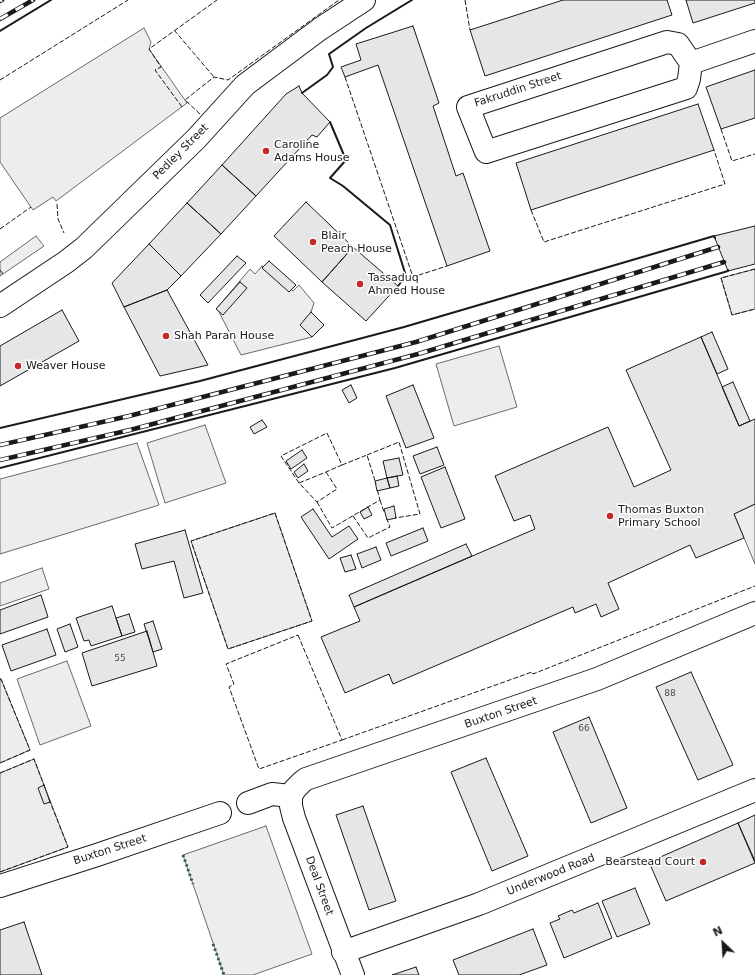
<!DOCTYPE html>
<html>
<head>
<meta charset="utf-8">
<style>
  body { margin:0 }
  #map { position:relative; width:755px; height:975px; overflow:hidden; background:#fff; font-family:"DejaVu Sans",sans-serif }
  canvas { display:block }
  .north { position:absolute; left:703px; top:923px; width:40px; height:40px; -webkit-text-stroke:3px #fff; paint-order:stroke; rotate:335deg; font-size:11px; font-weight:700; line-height:16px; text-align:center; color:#1a1a1a }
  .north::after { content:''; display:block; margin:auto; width:14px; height:18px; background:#1a1a1a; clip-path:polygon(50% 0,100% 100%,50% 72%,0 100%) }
</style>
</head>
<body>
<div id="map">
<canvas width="755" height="975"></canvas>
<div class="north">N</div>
</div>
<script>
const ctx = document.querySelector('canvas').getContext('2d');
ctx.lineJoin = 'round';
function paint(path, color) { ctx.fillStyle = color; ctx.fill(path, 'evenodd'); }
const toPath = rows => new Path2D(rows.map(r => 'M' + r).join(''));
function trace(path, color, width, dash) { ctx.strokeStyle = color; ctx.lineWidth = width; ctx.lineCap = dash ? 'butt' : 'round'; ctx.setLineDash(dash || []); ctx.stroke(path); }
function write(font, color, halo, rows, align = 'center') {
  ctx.font = font + ' "DejaVu Sans",sans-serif'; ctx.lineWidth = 3; ctx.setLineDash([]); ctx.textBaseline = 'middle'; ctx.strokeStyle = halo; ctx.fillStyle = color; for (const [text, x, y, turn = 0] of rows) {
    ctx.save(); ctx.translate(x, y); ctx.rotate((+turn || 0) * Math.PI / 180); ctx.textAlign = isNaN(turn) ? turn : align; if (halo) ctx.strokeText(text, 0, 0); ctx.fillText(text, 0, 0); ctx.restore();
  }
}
const green = toPath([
  [144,28,151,42,149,49,187,103,56,201,53,197,33,210,0,162,0,118,144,28],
  [36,236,44,246,0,276,0,262,36,236],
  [262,266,293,291,299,285,314,303,311,312,312,337,241,355,217,308,250,269,255,274,262,266],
  [755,269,755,309,732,315,721,278,755,269],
  [499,346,517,407,454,426,436,364,499,346],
  [205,425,226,483,165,503,147,443,205,425],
  [137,443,159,505,0,554,0,479,137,443],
  [755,504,755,564,734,514,755,504],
  [275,513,312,621,228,649,191,541,275,513],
  [42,568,49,589,0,606,0,583,42,568],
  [67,661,91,726,40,745,17,679,67,661],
  [0,679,1,679,30,750,0,763,0,679],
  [34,759,68,847,0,872,0,773,34,759],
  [266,826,312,954,253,975,224,975,183,855,266,826]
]);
const building = toPath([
  [563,0,667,0,672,15,485,76,470,30,563,0],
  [686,0,755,0,755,3,693,23,686,0],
  [413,26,439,103,433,106,456,176,463,173,490,251,447,266,378,65,345,77,341,67,361,60,356,44,413,26],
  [755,70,755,118,721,129,706,87,755,70],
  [299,86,302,93,330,122,317,137,312,135,256,196,222,165,286,94,299,86],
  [698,104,714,150,531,210,516,163,698,104],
  [222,165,256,196,221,234,187,203,222,165],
  [306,202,353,247,322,282,274,236,306,202],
  [187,203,221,234,181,276,149,244,187,203],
  [755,226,755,264,728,271,714,236,755,226],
  [149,244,181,276,167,290,124,307,112,283,149,244],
  [353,247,398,286,366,321,322,282,353,247],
  [237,256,246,263,208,303,200,295,237,256],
  [269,261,296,285,289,292,262,268,269,261],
  [240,282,247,288,223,315,216,309,240,282],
  [167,290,208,365,160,376,124,307,167,290],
  [62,310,79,341,0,386,0,346,62,310],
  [311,312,324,325,312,337,300,325,311,312],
  [712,332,728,369,717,374,701,337,712,332],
  [701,337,739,426,755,419,755,504,734,514,744,538,696,558,690,545,608,583,619,609,601,617,596,604,575,613,573,607,393,684,389,674,345,693,321,637,360,621,354,607,535,529,530,515,514,521,495,476,608,427,634,487,671,470,626,370,701,337],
  [733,382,750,421,739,426,722,387,733,382],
  [351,385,357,398,349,403,342,390,351,385],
  [413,385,434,438,406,448,386,396,413,385],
  [262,420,267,427,254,434,250,427,262,420],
  [437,447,444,465,420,474,413,456,437,447],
  [302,450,307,458,291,469,286,461,302,450],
  [399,458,403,475,387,478,383,461,399,458],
  [304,464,308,471,298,478,294,472,304,464],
  [445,467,465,519,441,528,421,477,445,467],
  [397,476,399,486,390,488,387,478,397,476],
  [387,478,390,488,377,491,375,481,387,478],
  [394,506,396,518,387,520,384,509,394,506],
  [368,507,372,515,364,519,360,512,368,507],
  [313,509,332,537,349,526,358,539,329,559,301,517,313,509],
  [423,528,428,541,391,556,386,543,423,528],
  [185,530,203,593,184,598,174,561,142,569,135,544,185,530],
  [466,544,472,556,354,607,349,595,466,544],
  [376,547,381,560,362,568,357,554,376,547],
  [351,555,356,569,345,572,340,558,351,555],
  [41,595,48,617,0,634,0,610,41,595],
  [112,606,122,636,91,646,89,640,84,641,76,618,112,606],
  [129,614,135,632,122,636,116,618,129,614],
  [153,621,162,649,153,652,144,624,153,621],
  [70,624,78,647,65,652,57,629,70,624],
  [47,629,56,655,11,671,2,645,47,629],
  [147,631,157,666,92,686,82,653,147,631],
  [691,672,733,765,698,780,656,687,691,672],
  [589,717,627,808,591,823,553,732,589,717],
  [486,758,528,856,492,871,451,772,486,758],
  [44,785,50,802,44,804,38,788,44,785],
  [363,806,396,901,369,910,336,815,363,806],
  [755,815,755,861,738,823,755,815],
  [738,823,755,863,666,901,649,862,738,823],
  [635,888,650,924,617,937,602,901,635,888],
  [598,903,612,938,564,958,550,923,560,919,558,916,572,910,574,913,598,903],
  [24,922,42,975,0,975,0,930,24,922],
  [533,929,547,965,519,975,459,975,453,960,533,929],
  [416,967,419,975,392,975,416,967]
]);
const street = toPath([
  [667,42,678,44,691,63,689,79,686,88,486,152,468,107,667,42],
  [691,63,755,41],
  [0,306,66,262,84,248,196,139,245,85,320,29,364,0],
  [248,803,272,794,291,796],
  [0,886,97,855,220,813],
  [343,952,479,904,755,790],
  [353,975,294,818,291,806,291,796,295,789,302,782,306,779,597,679,755,613]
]);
const rail = toPath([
  [0,1,2,0],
  [0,19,33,0],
  [0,445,129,416,416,342,718,247],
  [0,460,130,430,418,354,724,262]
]);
const hedge = toPath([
  [183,855,193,884],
  [213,944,224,975]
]);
const fence = toPath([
  [465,0,470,30],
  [174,30,214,77],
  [345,77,413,277,447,266],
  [0,80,128,0],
  [182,107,155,70,161,67,149,49,217,0],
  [200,114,185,100,214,77,228,80,339,0],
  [721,129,732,161,755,154],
  [57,204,58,219,64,233],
  [531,210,544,242,725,184,714,150],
  [0,229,31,207],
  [755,269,721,278,732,315,755,309],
  [0,270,3,274],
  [367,455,399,442,420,514,395,518],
  [342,465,367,455,376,484],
  [299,483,326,472,342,465,327,433,281,456,299,483,317,502,337,489,326,472],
  [380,500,384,512],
  [317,502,332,528,380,500,377,489],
  [275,513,312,621,228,649,191,541,275,513],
  [353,516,368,538,390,527,386,517],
  [298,635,342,740,259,769,229,687,234,684,226,664,298,635],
  [0,679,1,679,30,750,0,763],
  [342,740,532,672,533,674,755,586],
  [0,773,34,759,45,788],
  [0,872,68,847,49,799]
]);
const wall = toPath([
  [0,31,51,0],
  [302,93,327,75,333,67,329,54,366,28,412,0],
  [330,122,346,160,330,178,343,186,390,225,406,276,398,286],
  [0,428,200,381,404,327,714,236,715,238],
  [0,468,395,368,728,271,728,270]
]);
const markers = [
  [266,151,4,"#c62828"],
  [313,242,4,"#c62828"],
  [360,284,4,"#c62828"],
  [166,336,4,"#c62828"],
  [18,366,4,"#c62828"],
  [610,516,4,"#c62828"],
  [703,862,4,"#c62828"]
];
const numberNames = [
  ["55",120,659],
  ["88",670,694],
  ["66",584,729]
];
const streetNames = [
  ["Fakruddin Street",518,90,-18],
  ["Pedley Street",181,152,-45],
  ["Buxton Street",501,713,-19],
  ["Buxton Street",110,850,-18],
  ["Underwood Road",551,875,-22],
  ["Deal Street",319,886,70]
];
const poiNames = [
  ["Caroline",274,145],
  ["Adams House",274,158],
  ["Blair",321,236],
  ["Peach House",321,249],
  ["Tassaduq",368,278],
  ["Ahmed House",368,291],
  ["Shah Paran House",174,336],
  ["Weaver House",26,366],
  ["Thomas Buxton",618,510],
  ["Primary School",618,523],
  ["Bearstead Court",695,862,"right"]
];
paint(green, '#ededed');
trace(green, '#6a6a6a', 1);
paint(building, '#e6e6e6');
trace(building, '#1a1a1a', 1);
trace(street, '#1a1a1a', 24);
trace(street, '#fff', 22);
trace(rail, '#1a1a1a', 4.5);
trace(rail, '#fff', 3, [9]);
trace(hedge, '#2b5a34', 3, [2, 3]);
trace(fence, '#1a1a1a', 1, [5, 2]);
trace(wall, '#1a1a1a', 2);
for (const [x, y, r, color] of markers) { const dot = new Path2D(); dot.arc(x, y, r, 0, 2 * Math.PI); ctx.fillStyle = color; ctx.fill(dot); trace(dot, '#fff', 1.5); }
write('9px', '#4d4d4d', null, numberNames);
write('11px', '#1a1a1a', '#fff', streetNames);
write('11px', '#1a1a1a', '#fff', poiNames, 'left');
</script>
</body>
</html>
